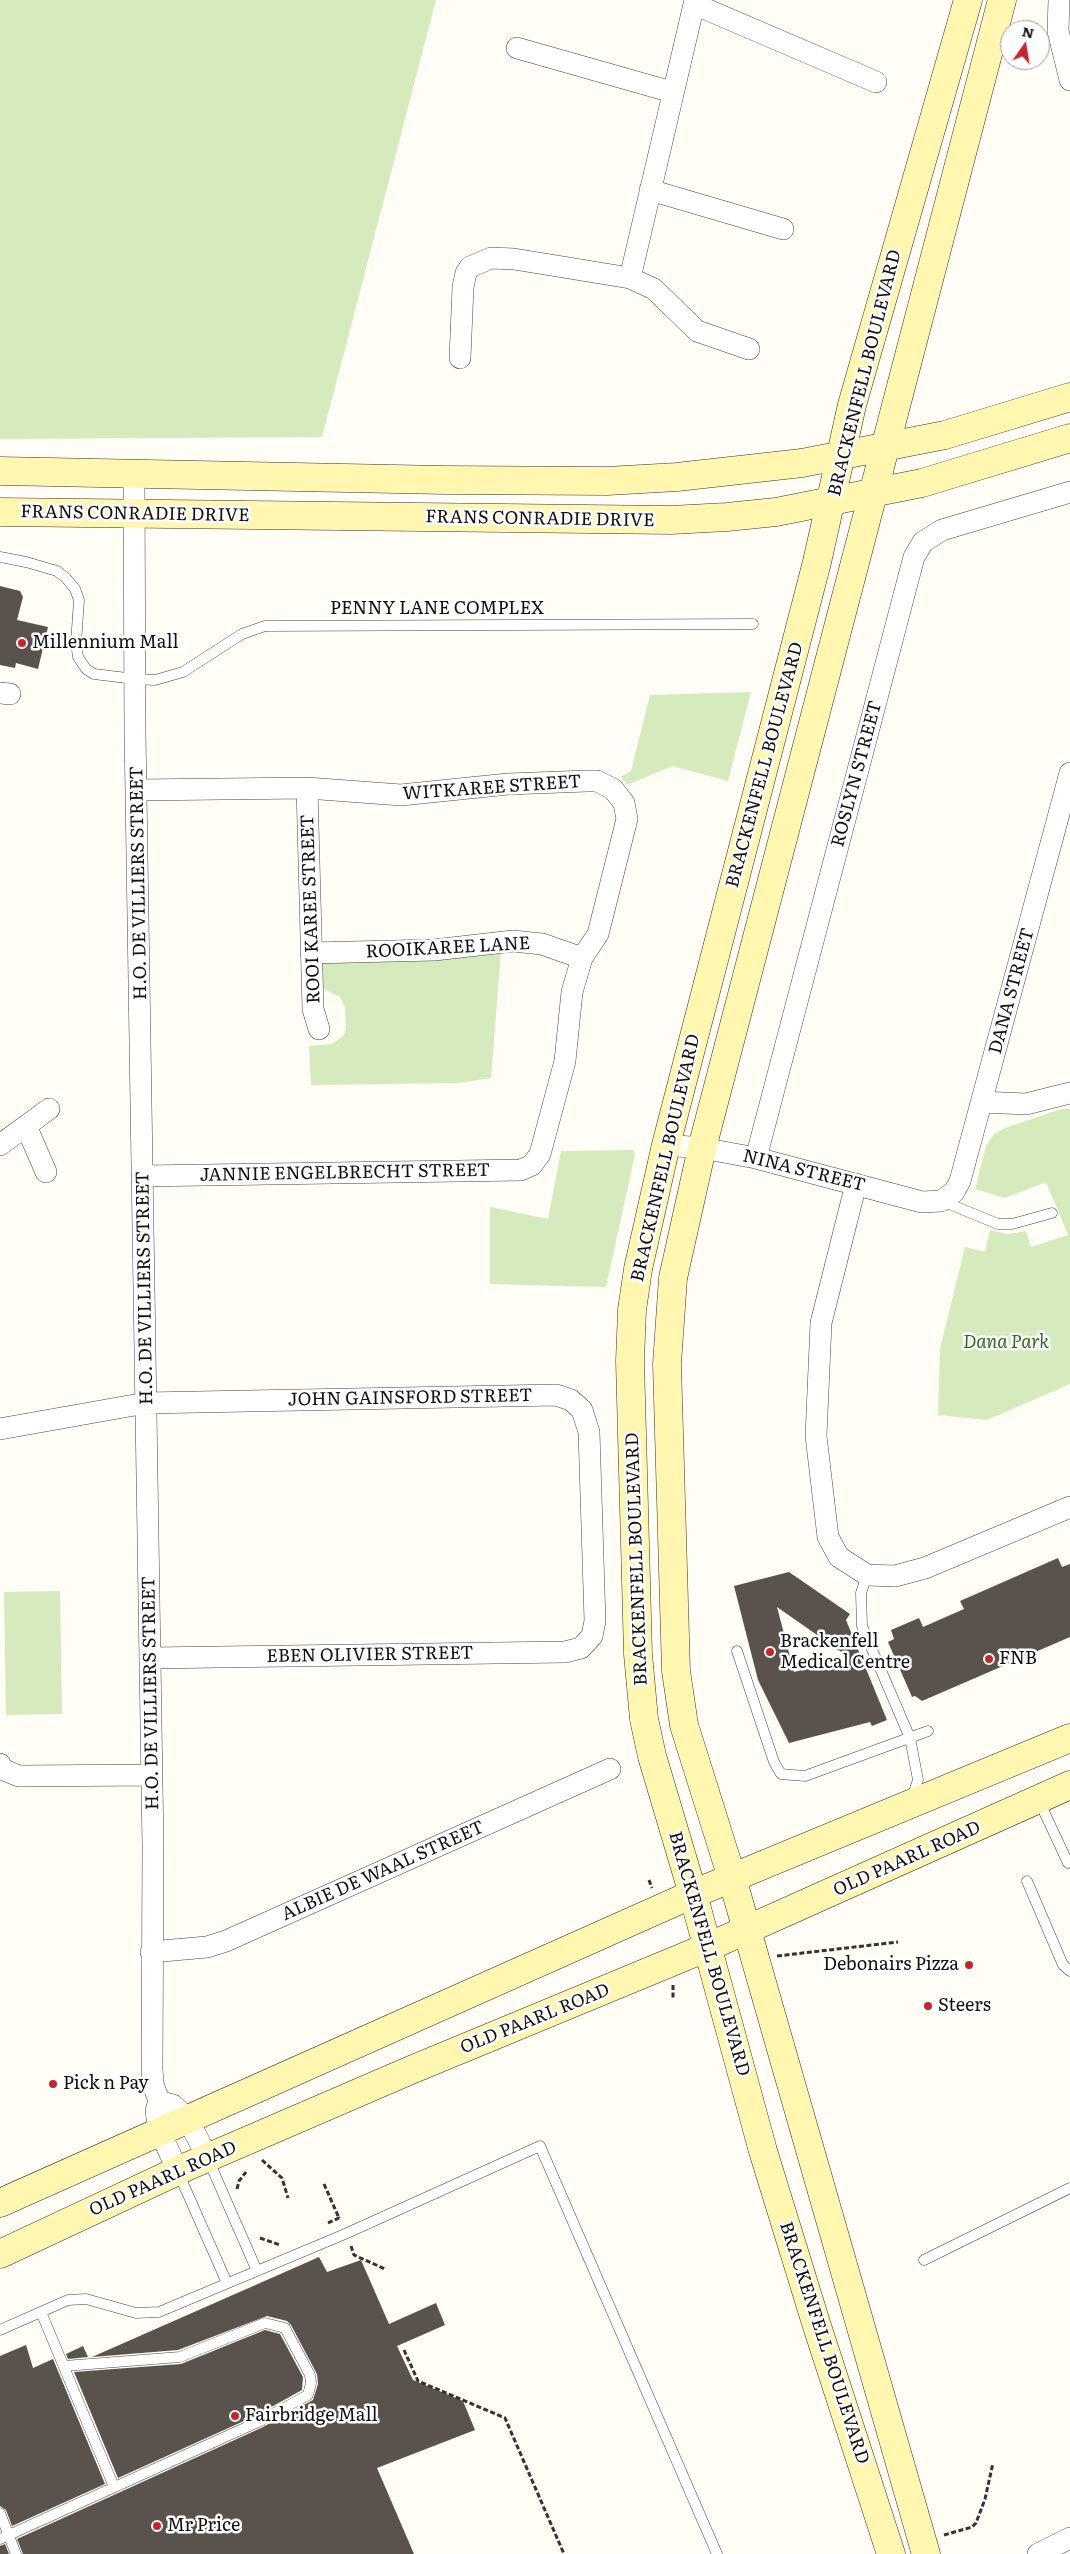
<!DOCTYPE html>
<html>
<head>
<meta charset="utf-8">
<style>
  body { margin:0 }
  #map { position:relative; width:1070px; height:2554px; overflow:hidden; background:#fffdf5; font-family:Literata,serif }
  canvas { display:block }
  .north { position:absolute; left:1000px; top:20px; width:50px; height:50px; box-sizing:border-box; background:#fff; border:1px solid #a0a0a0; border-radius:50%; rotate:13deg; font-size:14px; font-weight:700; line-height:20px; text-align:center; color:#111 }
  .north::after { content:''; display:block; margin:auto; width:18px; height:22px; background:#c4262e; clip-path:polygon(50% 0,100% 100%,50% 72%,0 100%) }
</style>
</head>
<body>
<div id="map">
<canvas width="1070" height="2554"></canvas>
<div class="north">N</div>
</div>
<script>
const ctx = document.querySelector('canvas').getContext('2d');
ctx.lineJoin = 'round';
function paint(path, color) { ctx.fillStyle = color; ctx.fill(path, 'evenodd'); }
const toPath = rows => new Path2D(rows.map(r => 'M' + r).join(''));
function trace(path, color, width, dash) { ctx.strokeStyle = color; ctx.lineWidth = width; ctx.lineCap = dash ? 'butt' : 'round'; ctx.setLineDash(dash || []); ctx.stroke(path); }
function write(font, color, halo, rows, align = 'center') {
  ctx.font = font + ' Literata,serif'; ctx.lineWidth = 5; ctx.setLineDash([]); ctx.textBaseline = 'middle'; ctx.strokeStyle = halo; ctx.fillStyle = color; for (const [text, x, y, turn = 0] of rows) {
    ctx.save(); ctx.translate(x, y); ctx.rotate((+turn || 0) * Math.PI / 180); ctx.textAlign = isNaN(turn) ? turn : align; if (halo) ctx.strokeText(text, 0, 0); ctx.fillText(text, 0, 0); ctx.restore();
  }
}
const green = toPath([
  [0,0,436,0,322,437,0,439],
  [751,692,728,781,672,766,627,785,621,777,631,771,650,695],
  [501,951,491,1078,458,1083,311,1085,309,1046,332,1044,343,1036,346,1029,345,1008,340,997,321,988,320,963],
  [1061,1109,1070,1109,1070,1384,987,1420,938,1415,940,1349,965,1247,985,1252,990,1230,1007,1234,1026,1231,1031,1247,1068,1235,1046,1182,1005,1198,975,1189,986,1146,994,1134,1005,1128],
  [633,1150,635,1154,606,1287,490,1284,490,1207,548,1219,561,1151],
  [60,1591,62,1714,6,1715,4,1592]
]);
const building = toPath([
  [0,586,20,591,23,597,17,620,48,627,38,669,16,663,15,668,0,665],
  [1058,1558,1062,1567,1070,1564,1070,1637,922,1701,915,1696,912,1697,888,1642,894,1639,891,1630,919,1618,923,1627,964,1609,960,1601],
  [789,1572,850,1614,846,1620,887,1720,872,1726,870,1722,789,1743,758,1680,734,1586],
  [777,1607,850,1658,794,1672],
  [319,2257,327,2272,361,2260,389,2324,436,2303,445,2325,397,2346,413,2380,463,2401,475,2430,377,2468,414,2554,23,2554,17,2539,261,2428,313,2400,318,2384,317,2374,291,2325,287,2321,267,2316,178,2350,92,2357],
  [265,2330,280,2334,303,2377,302,2390,255,2416,118,2478,74,2372,181,2364],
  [26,2345,33,2368,53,2359,105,2484,12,2526,6,2510,0,2506,0,2356],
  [83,2346,88,2357,68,2359,66,2354],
  [5,2544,9,2554,0,2554,0,2546]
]);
const path = toPath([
  [649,1880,652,1888],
  [777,1956,898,1942],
  [673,1985,673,1999],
  [262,2160,282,2178,288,2198],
  [324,2184,339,2218],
  [237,2189,239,2181,246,2172],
  [328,2223,339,2218,340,2220],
  [260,2238,280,2245],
  [351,2246,354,2255,385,2269],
  [404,2350,418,2381,505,2418,564,2554],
  [944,2535,972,2527,976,2523,985,2499,993,2463]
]);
const lane = toPath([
  [0,557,26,562,57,571,66,578,75,589,79,600,76,643,78,657,86,669,94,674,135,679,155,680,183,672,242,634,265,626,753,624],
  [942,1201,998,1224,1012,1224,1052,1213],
  [867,1575,861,1593,862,1626,910,1738,918,1780,912,1798],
  [737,1651,774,1762,781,1774,805,1776,928,1731],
  [1039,1801,1068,1863],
  [1027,1881,1063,1965,1070,1971],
  [208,2159,257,2271],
  [178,2172,227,2283],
  [924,2260,1070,2188],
  [41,2312,114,2487],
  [0,2330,68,2300,86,2299,136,2313,159,2312,345,2234,540,2146,717,2554],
  [0,2513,16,2554],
  [0,2539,258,2422,308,2395,311,2383,310,2375,285,2328,265,2323,180,2357,64,2366]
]);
const street = toPath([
  [1059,0,1058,31,1070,80],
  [694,4,876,82],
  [517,48,672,92],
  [650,190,783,229],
  [630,278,695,0],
  [460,358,463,287,466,273,470,267,491,258,514,259,630,278,654,289,697,331,749,349],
  [134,475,135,732,153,1846,152,2069,153,2084,159,2101,156,2111,159,2130,178,2171],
  [0,693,10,694],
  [307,788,313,1009,319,1029],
  [137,790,307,788,401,795,508,784,587,781,597,781,613,789,624,803,627,819,598,934,582,958,572,992,565,1061,540,1154,532,1165,521,1170,143,1176],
  [311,953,434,950,513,941,542,944,582,958],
  [982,1102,1026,1104,1070,1093],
  [26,1126,46,1172],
  [0,1145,49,1109],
  [666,1145,702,1148,756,1158,922,1202,941,1201,954,1192,960,1181,1070,773],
  [756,1158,914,557,923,542,942,530,1070,492],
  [856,1184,821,1323,816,1436,828,1537,839,1557,867,1575,895,1576,925,1568,1070,1507],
  [0,1429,146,1403,556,1395,571,1400,582,1410,589,1432,595,1621,592,1636,581,1648,565,1652,150,1658],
  [0,1764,4,1770,19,1776,152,1775],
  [151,1952,207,1947,226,1941,610,1769],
  [159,2101,173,2105,187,2118,208,2158],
  [1038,2554,1070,2538]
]);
const secondary = toPath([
  [0,471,444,480,607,481,677,477,802,463,945,435,1070,397],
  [0,512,671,520,727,517,776,512,922,483,1070,438],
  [0,2203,693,1894,1070,1738],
  [0,2254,186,2167,411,2070,708,1947,1070,1785],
  [891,2554,816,2323,763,2151,693,1894,652,1756,644,1719,638,1654,630,1361,632,1310,638,1269,666,1145,817,562,852,405,968,0],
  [926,2554,732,1878,684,1725,676,1671,667,1364,673,1278,702,1148,1002,0]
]);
const markers = [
  [22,643,5,"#c4262e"],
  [770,1652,5,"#c4262e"],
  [989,1659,5,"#c4262e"],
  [969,1965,5,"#c4262e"],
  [928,2006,5,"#c4262e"],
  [53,2084,5,"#c4262e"],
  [235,2416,5,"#c4262e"],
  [157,2526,5,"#c4262e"]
];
const streetNames = [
  ["BRACKENFELL BOULEVARD",865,373,-76],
  ["FRANS CONRADIE DRIVE",135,514,1],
  ["FRANS CONRADIE DRIVE",540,519,1],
  ["PENNY LANE COMPLEX",437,609],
  ["BRACKENFELL BOULEVARD",765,765,-75],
  ["ROSLYN STREET",857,774,-75],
  ["WITKAREE STREET",492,788,-4],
  ["H.O. DE VILLIERS STREET",139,883,-91],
  ["ROOI KAREE STREET",311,909,-92],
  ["ROOIKAREE LANE",448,948,-3],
  ["DANA STREET",1012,991,-75],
  ["BRACKENFELL BOULEVARD",666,1158,-77],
  ["NINA STREET",804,1171,14],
  ["JANNIE ENGELBRECHT STREET",345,1173,-1],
  ["H.O. DE VILLIERS STREET",145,1288,-91],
  ["JOHN GAINSFORD STREET",410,1398,-1],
  ["BRACKENFELL BOULEVARD",637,1559,-92],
  ["EBEN OLIVIER STREET",370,1655,-1],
  ["H.O. DE VILLIERS STREET",151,1693,-91],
  ["OLD PAARL ROAD",907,1859,-24],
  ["ALBIE DE WAAL STREET",383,1871,-24],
  ["BRACKENFELL BOULEVARD",709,1954,74],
  ["OLD PAARL ROAD",535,2019,-22],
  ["OLD PAARL ROAD",163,2179,-24],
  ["BRACKENFELL BOULEVARD",824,2343,72]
];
const poiNames = [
  ["Millennium Mall",32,643],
  ["Brackenfell",780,1642],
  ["Medical Centre",780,1663],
  ["FNB",999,1659],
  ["Debonairs Pizza",959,1965,"right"],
  ["Steers",938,2006],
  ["Pick n Pay",63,2084],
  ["Fairbridge Mall",245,2416],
  ["Mr Price",167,2526]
];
const parkNames = [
  ["Dana Park",1006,1343]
];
paint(green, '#d5ebbd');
paint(building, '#5a524d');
trace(lane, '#444', 11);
trace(street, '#444', 22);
trace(secondary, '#333', 29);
trace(path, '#333', 3, [5, 2.5]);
trace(lane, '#fff', 10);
trace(street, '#fff', 21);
trace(secondary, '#fff6b0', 28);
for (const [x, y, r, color] of markers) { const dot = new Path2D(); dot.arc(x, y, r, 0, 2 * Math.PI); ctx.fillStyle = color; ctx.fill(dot); trace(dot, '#fff', 2); }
write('18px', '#111', '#fff', streetNames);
write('18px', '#111', '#fff', poiNames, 'left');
write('italic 18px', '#2f6b1f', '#fff', parkNames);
</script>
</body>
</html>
